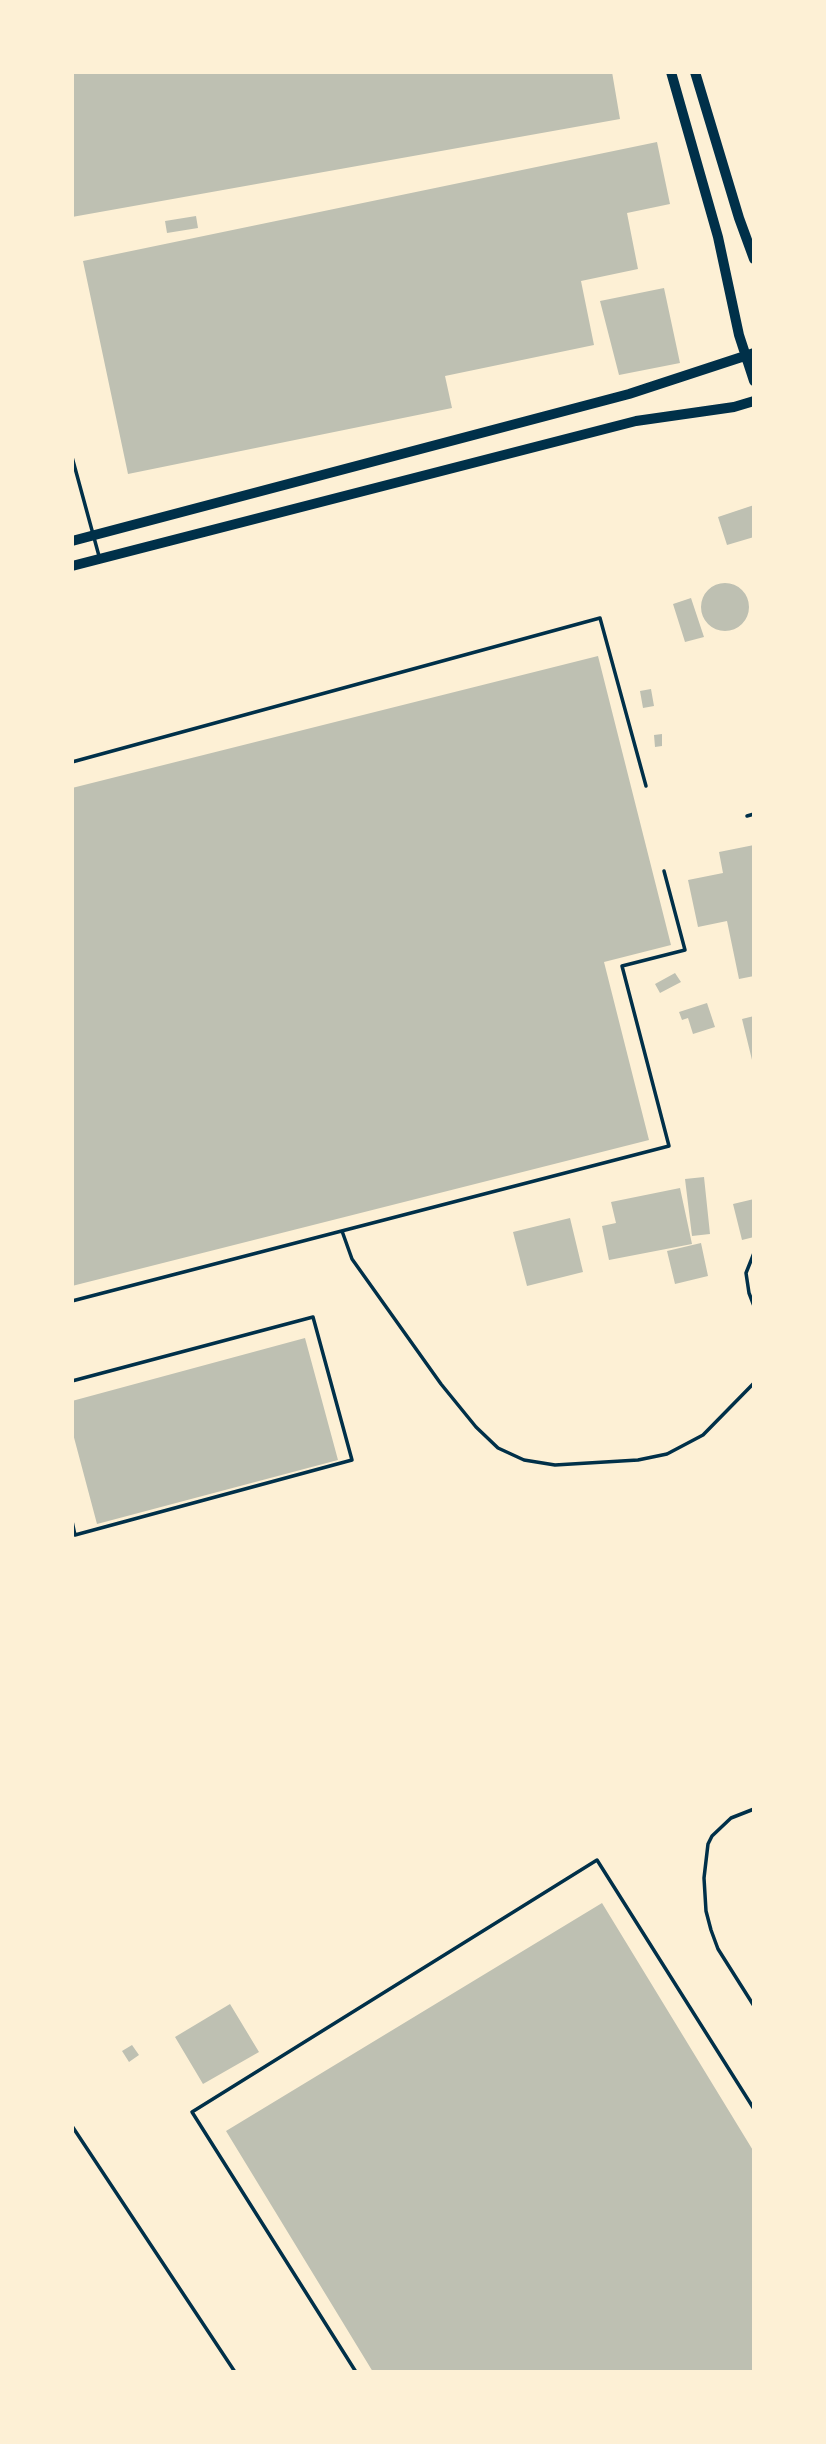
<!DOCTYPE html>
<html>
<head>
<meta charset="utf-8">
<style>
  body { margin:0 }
  #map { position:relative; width:826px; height:2444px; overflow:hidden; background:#fdf0d5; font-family:"Noto Serif",serif }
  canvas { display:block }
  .frame { position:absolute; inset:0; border:74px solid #fdf0d5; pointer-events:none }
</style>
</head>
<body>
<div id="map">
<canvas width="826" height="2444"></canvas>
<div class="frame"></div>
</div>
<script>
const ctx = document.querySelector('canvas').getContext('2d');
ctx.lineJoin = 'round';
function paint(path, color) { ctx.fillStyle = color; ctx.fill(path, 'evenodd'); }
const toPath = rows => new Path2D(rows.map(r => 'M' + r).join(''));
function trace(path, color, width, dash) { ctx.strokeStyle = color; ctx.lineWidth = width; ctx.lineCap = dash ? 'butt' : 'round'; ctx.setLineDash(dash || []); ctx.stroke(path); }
const building = toPath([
  [72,72,612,72,620,119,72,217],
  [657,142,670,204,627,213,638,269,581,281,594,345,445,376,452,408,128,474,83,261],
  [196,216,198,228,167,233,165,221],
  [664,288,680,363,619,375,600,301],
  [754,505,754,537,727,545,718,517],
  '701 607a24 24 0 1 1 48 0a24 24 0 1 1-48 0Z',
  [691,598,704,637,685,642,673,604],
  [598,656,671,945,604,962,649,1140,72,1286,72,788],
  [651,689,654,706,643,708,640,691],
  [662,734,662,746,655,747,654,735],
  [754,845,754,976,739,979,727,921,698,927,688,880,723,873,719,852],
  [675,973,681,982,660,993,655,984],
  [707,1003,715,1027,693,1034,688,1018,682,1020,679,1012],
  [754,1016,754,1064,753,1064,742,1019],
  [704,1177,710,1234,692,1236,685,1179],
  [680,1188,692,1244,609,1260,602,1226,616,1223,611,1202],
  [754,1199,754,1237,742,1240,733,1204],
  [570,1218,583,1272,527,1286,513,1232],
  [701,1243,708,1276,675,1284,667,1251],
  [305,1338,338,1460,97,1524,72,1430,72,1401],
  [602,1903,754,2152,754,2372,373,2372,226,2131],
  [230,2004,259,2052,203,2084,175,2037],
  [132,2045,139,2055,129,2062,122,2051]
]);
const service = toPath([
  [72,457,99,556],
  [72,762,600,618,646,786],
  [747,816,754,814],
  [342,1231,352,1259,441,1384,476,1427,498,1448,524,1460,555,1465,638,1460,667,1454,703,1435,754,1383],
  [754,1253,746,1273,749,1293,754,1306],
  [72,1301,669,1146,622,966,685,950,664,871],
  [72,1381,313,1317,352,1460,75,1535,72,1521],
  [754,1809,731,1818,712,1836,708,1844,704,1878,706,1911,711,1930,718,1949,754,2006],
  [72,2126,235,2372],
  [356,2372,192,2112,597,1860,754,2109]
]);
const tertiary = toPath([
  [671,72,718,237,739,335,754,381],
  [695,72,739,218,754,259],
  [72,541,629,394,754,353],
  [72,566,636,421,734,407,754,401]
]);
paint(building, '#bec0b2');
trace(service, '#003049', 3.5);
trace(tertiary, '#003049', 10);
</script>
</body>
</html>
